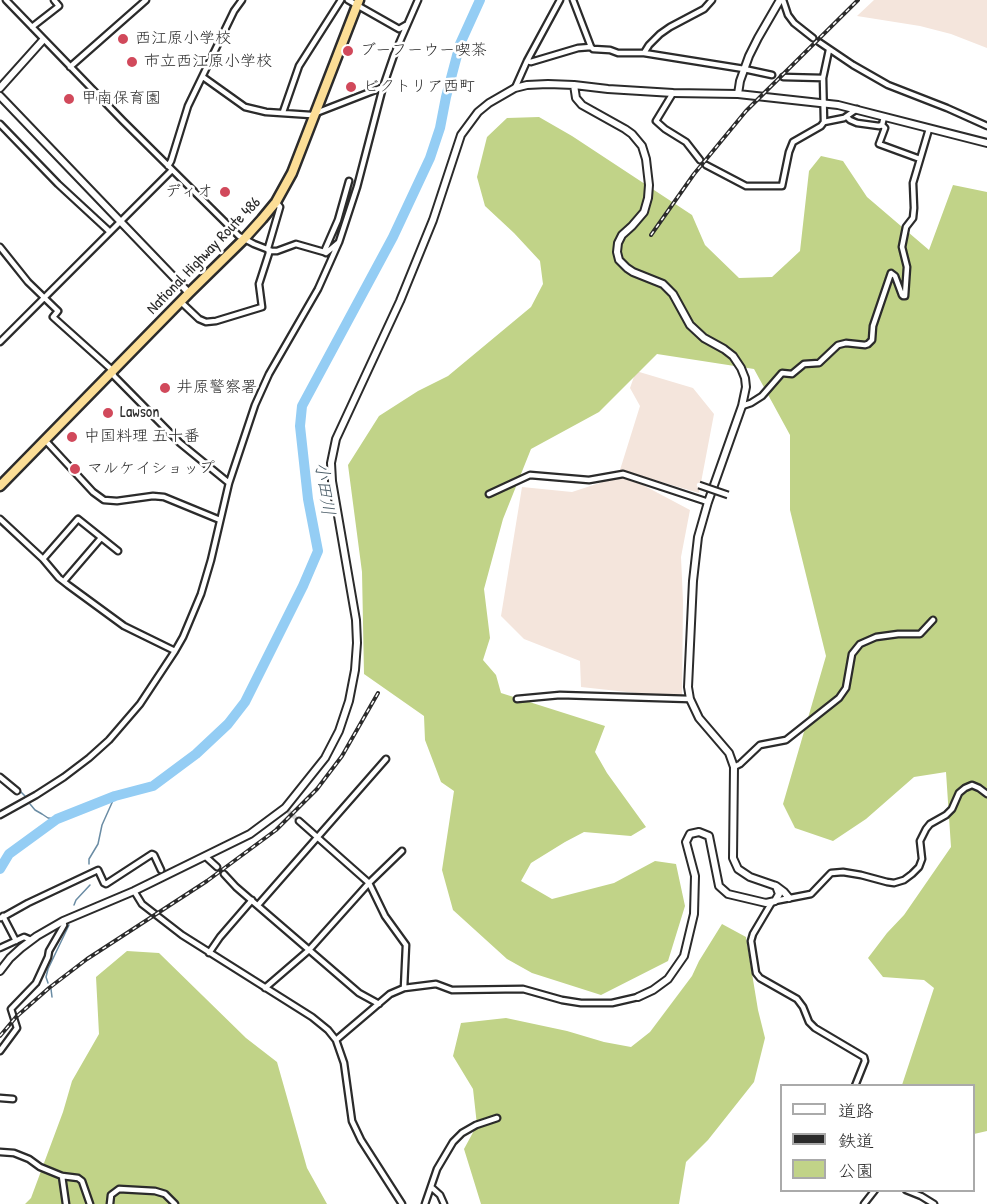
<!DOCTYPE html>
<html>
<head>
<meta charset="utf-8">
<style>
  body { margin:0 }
  #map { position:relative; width:987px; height:1204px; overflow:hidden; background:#fff; font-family:"Patrick Hand","Klee One",sans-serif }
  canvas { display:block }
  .legend { position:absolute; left:780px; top:1084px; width:195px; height:108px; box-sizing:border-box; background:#fff; border:2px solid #aaa; margin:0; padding:8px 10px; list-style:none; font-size:18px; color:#2b2b2b }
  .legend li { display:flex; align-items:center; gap:12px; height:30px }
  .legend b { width:30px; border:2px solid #aaa }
</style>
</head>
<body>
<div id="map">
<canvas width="987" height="1204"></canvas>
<ul class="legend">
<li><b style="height:8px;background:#fff"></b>道路</li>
<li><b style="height:8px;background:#2b2b2b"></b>鉄道</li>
<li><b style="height:16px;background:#c1d388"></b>公園</li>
</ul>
</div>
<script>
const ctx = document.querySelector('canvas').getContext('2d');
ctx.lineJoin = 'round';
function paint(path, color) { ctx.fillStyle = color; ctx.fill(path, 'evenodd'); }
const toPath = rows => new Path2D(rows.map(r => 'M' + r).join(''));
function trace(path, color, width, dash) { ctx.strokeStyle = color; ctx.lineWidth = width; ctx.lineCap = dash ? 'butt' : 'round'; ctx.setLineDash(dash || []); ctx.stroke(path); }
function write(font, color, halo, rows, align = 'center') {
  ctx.font = font + ' "Patrick Hand","Klee One",sans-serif'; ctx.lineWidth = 5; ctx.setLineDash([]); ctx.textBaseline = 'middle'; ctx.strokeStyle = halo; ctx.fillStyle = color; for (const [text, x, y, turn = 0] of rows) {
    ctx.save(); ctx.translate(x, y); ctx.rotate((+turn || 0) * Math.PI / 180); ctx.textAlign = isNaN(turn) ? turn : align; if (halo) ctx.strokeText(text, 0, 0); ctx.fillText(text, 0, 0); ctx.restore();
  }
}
const built = toPath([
  [874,0,987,0,987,48,951,34,920,26,857,16],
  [636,371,693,388,714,414,699,493,620,470,640,406,630,388],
  [624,475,690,510,681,557,683,601,682,698,581,687,580,661,524,639,501,616,522,487,572,492]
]);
const green = toPath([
  [539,117,572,136,692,215,705,245,739,278,772,277,800,251,809,171,821,156,843,161,867,197,929,250,953,185,987,192,987,1131,974,1134,974,1086,902,1085,934,988,924,980,883,977,868,958,887,933,904,915,951,847,946,772,914,777,866,819,833,841,795,828,783,804,826,656,790,510,790,435,754,369,657,354,599,412,531,449,503,519,484,589,490,638,483,660,496,675,501,693,605,726,595,752,607,773,646,827,631,836,584,832,565,842,531,863,521,881,552,899,614,883,655,861,676,864,685,906,668,961,601,995,532,973,507,959,453,910,442,870,454,791,441,782,425,740,424,716,364,674,362,572,348,465,379,416,418,391,448,376,531,307,543,284,540,261,514,233,485,206,477,177,487,137,507,118],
  [722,924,746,937,758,1010,765,1038,754,1082,708,1140,686,1162,679,1204,481,1204,464,1149,477,1125,473,1089,453,1056,461,1023,506,1018,567,1031,604,1042,631,1047,650,1032,692,976,699,961],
  [127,951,159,953,246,1038,277,1062,307,1168,327,1204,25,1204,31,1198,63,1112,72,1081,99,1034,96,977]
]);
const stream = toPath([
  [19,790,25,796],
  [30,804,35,810,42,814,48,818,57,819],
  [89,864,89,859,98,844,102,825,115,796],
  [74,905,76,900,90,885],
  [48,983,46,977,48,969,69,925],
  [51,989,52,997]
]);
const river = toPath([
  [0,869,9,854,57,819,115,796,153,786,196,754,228,724,245,702,303,586,318,551,308,499,300,426,302,406,393,237,430,158,440,128,446,97,460,44,480,0]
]);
const streetTunnel = toPath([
  [288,811,299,821]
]);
const street = toPath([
  [6,0,123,121,239,236,254,244,272,251,277,251,296,244,324,252,338,220,349,181],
  [348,0,399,29,406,25],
  [573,0,591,47],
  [783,0,788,15,794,23,813,38],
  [32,27,59,6,54,0],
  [819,42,853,65,888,85,947,108,987,126],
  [644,53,649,45,660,34,670,27,704,9,712,0],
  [527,61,531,62,578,48,591,47,593,49,610,50,618,53,644,53,744,69,772,75],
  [70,67,146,0],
  [203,77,245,107,266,112,311,115,383,87],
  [783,77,823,78],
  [515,88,527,61,560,0],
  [673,93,656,121,665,129,686,142,700,160],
  [283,112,299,66,341,0],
  [847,117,850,120,857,123,879,126,882,125],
  [884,117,882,125,885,128,879,144,920,159],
  [824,122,844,118,857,109],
  [0,124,58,184,110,232],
  [706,165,746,186,782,186,789,152,793,142,821,126,824,122,823,78,829,50],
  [168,166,171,161,188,106,234,11,242,0],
  [0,247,28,282,58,311,53,317,111,369,114,376,180,443,229,483],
  [324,252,326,253,338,243],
  [181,302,199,319,206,322,216,321,262,307,259,284,269,253,268,248,280,207,276,202],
  [0,342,172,170],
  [742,406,751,403,762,396,782,373,792,374,804,364,819,363,838,345,846,343,865,345,868,344,872,340,873,326,891,273,895,276,902,295,903,296,905,296,907,267,902,247,906,227,913,218,914,208,913,183,929,129],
  [45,440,93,492,104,500,117,501,153,496,164,497,220,520],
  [489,494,530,475,589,480,623,474,708,502],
  [0,519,43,559,59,578,68,585,124,626,175,651],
  [43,559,78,519,118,551],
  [64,581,101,538],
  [517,699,560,695,690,699],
  [734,767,740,764,760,745,786,740,839,698,846,688,852,654,860,644,876,637,898,634,920,634,933,620],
  [0,777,17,791],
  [0,815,36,795,64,777,89,758,109,740,140,704,175,651,183,637,201,594,211,560,229,483,255,405,269,374,318,289,339,242,357,187,383,87,394,55,418,0],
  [299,821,369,883,385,916,406,945,404,988],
  [206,857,217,867],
  [224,874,236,887,359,993,379,1004],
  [134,891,142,904,182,935,312,1017,328,1030,336,1040,344,1063,352,1121,361,1140,402,1204],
  [775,901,811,894,831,873,843,872,861,875,887,882,894,883,904,880,912,874,919,867,922,859,920,841,926,829,930,824,946,815,952,809,959,793,965,788,972,785,979,788,987,794],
  [772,902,753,934,751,941,756,973,760,978,797,999,803,1007,809,1022,815,1028,864,1057,865,1061,855,1086],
  [258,905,386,759],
  [3,917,28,903,98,870,104,883,106,884,152,854,154,855,161,870],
  [1,918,3,916,16,941],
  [0,948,24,937,31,940],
  [209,953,220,937,252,900],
  [265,988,309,950,369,883,402,851],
  [336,1040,390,994,404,988,436,984,452,990,523,989,562,1000,581,1003,612,1003,638,997],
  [0,1051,17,1028,11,1009,36,983,48,957,49,951,64,925,63,921],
  [0,1098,13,1099],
  [0,1152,14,1153,29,1159,40,1167,62,1176,78,1178,82,1181,90,1204],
  [62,1176,66,1204],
  [431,1187,440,1195,444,1204],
  [906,1190,921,1196,934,1204],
  [110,1204,111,1195,119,1189,155,1191,165,1194,175,1204],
  [425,1204,437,1169,453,1142,462,1133,476,1125,497,1118],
  [864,1204,875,1190]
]);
const secondary = toPath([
  [574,85,576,98,582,105,625,129,632,134,642,146,646,159,649,185,648,198,644,212,632,226,622,235,618,243,617,252,619,260,627,268,633,272,663,284,673,294,690,325,704,338,724,349,733,356,741,368,745,378,746,387,742,406,708,502,698,537,693,581,688,687,690,699,699,718,729,753,734,767,733,858,738,869,750,877,776,886,779,894,775,901,766,903,728,894,719,886,709,836,699,832,690,834,686,842,695,876,694,914,684,956,668,979,653,990,638,997],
  [0,88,43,40],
  [738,94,740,81,749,56,758,38,780,0],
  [0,96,189,293],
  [776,886,784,892,789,898],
  [0,971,10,958,21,948,37,936,63,921,134,891,250,834,285,808,325,758,339,731,349,701,355,670,357,643,356,620,332,481,331,463,336,439,400,301,433,220,461,135,478,112,489,103,515,88,527,85,548,84,574,85,608,89,673,93,738,94,838,105,987,143]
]);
const highway = toPath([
  [0,486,189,293,244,239,262,219,276,202,292,173,359,0]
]);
const rail = toPath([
  [651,235,694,174,746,111,858,0],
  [0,1036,16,1017,49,988,87,959,207,881,276,830,317,789,342,756,378,693]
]);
const streetBridge = toPath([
  [699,485,728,495]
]);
const markers = [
  [123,39,6,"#d1495b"],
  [348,51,6,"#d1495b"],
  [132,62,6,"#d1495b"],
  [351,87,6,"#d1495b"],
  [69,99,6,"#d1495b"],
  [225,192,6,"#d1495b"],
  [165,388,6,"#d1495b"],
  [108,413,6,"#d1495b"],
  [72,437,6,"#d1495b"],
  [75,469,6,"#d1495b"]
];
const poiNames = [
  ["西江原小学校",135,39],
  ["ブーフーウー喫茶",360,51],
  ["市立西江原小学校",144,62],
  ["ビクトリア西町",363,87],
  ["甲南保育園",81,99],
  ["ディオ",213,192,"right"],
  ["井原警察署",177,388],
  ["Lawson",120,413],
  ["中国料理 五十番",84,437],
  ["マルケイショップ",87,469]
];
const streetNames = [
  ["National Highway Route 486",204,256,-46]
];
const waterNames = [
  ["小田川",324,489,82]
];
paint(built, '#f4e5dc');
paint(green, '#c1d388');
trace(stream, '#6a8ca4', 1.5);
trace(river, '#94cdf4', 10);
trace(streetTunnel, '#d5d5d5', 4.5, [4.5, 2]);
trace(street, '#2b2b2b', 9);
trace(secondary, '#2b2b2b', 10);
trace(highway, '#2b2b2b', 13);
trace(street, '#fff', 4.5);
trace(secondary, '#fff', 6);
trace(highway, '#fcde96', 8);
trace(rail, '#2b2b2b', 4);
trace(rail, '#fff', 1.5, [4.5]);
trace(streetBridge, '#2b2b2b', 9, []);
trace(streetBridge, '#fff', 4.5);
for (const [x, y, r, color] of markers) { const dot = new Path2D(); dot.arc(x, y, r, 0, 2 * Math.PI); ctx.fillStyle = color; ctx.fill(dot); trace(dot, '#fff', 2); }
write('16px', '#2b2b2b', '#fff', poiNames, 'left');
write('16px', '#2b2b2b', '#fff', streetNames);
write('italic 18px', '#4a5c67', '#fff', waterNames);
</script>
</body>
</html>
